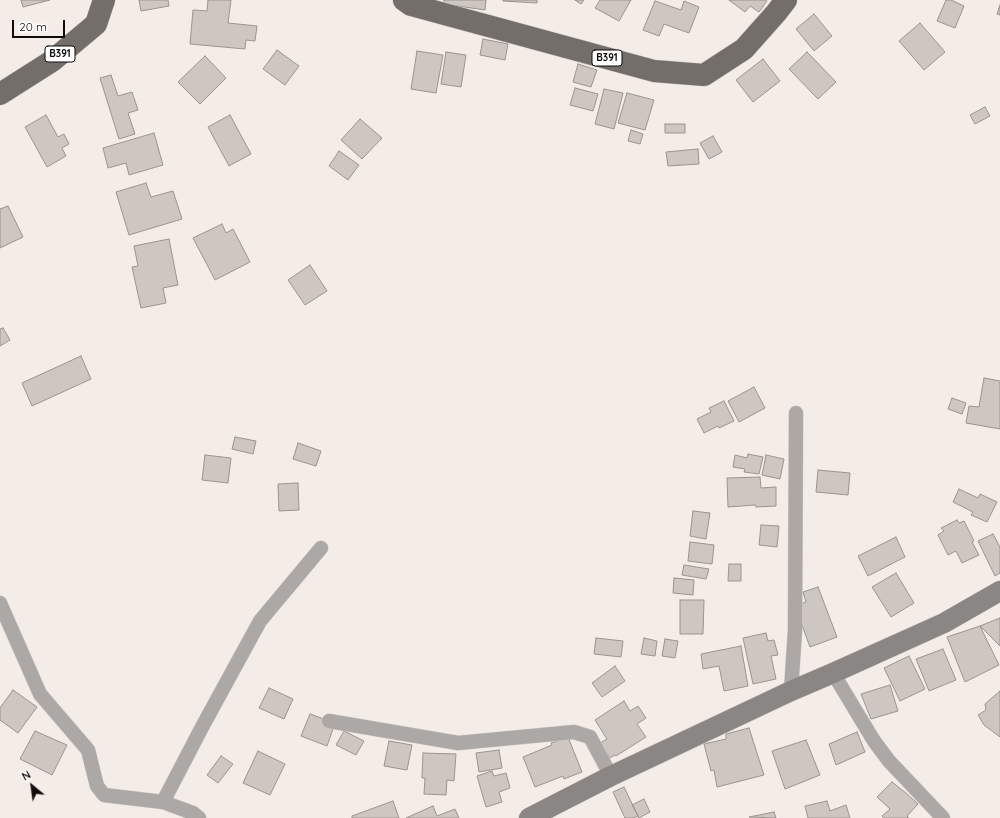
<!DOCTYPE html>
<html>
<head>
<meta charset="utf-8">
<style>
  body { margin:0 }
  #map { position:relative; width:1000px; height:818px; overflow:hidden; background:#f3ece7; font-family:Quicksand,sans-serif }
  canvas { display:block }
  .north { position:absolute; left:12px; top:766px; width:40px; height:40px; -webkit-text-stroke:3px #fff; paint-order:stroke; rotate:331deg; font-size:11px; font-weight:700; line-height:16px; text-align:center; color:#0e0b0a }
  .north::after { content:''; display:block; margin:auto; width:14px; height:18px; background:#0e0b0a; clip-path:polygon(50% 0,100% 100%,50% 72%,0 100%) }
  .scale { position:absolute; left:12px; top:20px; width:53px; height:18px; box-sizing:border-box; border:2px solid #0e0b0a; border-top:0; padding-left:5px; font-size:12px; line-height:14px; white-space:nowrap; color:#0e0b0a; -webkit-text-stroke:3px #fff; paint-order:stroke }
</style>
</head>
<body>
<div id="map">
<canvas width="1000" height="818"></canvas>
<div class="north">N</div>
<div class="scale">20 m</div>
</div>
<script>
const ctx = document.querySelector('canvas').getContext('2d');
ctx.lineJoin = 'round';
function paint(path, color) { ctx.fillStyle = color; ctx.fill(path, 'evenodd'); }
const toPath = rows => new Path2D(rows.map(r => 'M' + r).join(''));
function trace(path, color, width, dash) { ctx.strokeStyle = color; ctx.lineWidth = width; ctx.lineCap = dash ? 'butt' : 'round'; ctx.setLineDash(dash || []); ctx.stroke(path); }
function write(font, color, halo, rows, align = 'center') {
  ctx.font = font + ' Quicksand,sans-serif'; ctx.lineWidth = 3; ctx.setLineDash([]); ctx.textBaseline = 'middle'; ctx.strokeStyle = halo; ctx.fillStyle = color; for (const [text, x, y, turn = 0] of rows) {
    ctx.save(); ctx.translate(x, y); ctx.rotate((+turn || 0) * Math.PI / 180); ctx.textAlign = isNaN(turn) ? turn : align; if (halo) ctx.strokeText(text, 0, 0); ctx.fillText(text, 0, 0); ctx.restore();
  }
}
const building = toPath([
  [21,0,50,0,23,7,21,0],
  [139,0,168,0,169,6,141,11,139,0],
  [208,0,231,0,228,23,257,26,255,41,246,40,245,49,190,44,193,10,207,11,208,0],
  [444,0,486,0,485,10,444,4,444,0],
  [503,0,537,0,537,3,503,1,503,0],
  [575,0,584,0,581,4,575,0],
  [600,0,631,0,619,21,595,8,600,0],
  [729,0,765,0,767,1,759,12,750,6,745,12,729,0],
  [946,0,951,0,964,6,955,28,937,21,946,0],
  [655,1,681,10,684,1,699,7,689,33,664,24,659,36,643,30,655,1],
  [1000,5,1000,15,997,14,1000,5],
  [814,14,832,36,814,51,796,29,814,14],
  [920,23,945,52,924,70,899,41,920,23],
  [483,39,508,44,505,60,480,55,483,39],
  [277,50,299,66,285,85,263,69,277,50],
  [417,51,443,55,436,93,411,89,417,51],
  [446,52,466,55,461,87,441,84,446,52],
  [807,52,836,82,818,99,789,69,807,52],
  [205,56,226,78,200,104,178,82,205,56],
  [763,59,780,81,753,102,736,80,763,59],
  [578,64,597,70,591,87,573,82,578,64],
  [111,75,118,96,132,92,138,110,128,113,135,134,119,139,100,78,111,75],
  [575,88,598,94,593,111,570,105,575,88],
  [604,89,623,93,614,129,595,124,604,89],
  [627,93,654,100,645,130,618,123,627,93],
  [985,107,990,116,975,124,970,115,985,107],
  [46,115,58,137,64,134,69,144,62,148,66,156,47,167,25,127,46,115],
  [230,115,251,154,229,166,208,127,230,115],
  [360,119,382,138,362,159,341,140,360,119],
  [665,124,685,124,685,133,665,133,665,124],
  [631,130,643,134,640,144,628,141,631,130],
  [154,133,163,165,129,175,126,163,108,168,103,148,154,133],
  [713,136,722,152,709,159,700,143,713,136],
  [698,149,699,164,668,166,666,152,698,149],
  [339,151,359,165,348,180,329,166,339,151],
  [146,183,151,197,173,191,182,219,129,235,116,192,146,183],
  [8,206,23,237,0,248,0,209,8,206],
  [222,224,226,233,233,229,250,262,215,280,193,238,222,224],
  [169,239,178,285,163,288,166,303,141,308,132,267,138,266,134,246,169,239],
  [310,265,327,291,305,305,288,280,310,265],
  [3,328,10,340,0,346,0,329,3,328],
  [81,356,91,379,32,406,22,383,81,356],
  [984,378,1000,381,1000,429,966,423,969,406,979,407,984,378],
  [754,387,765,408,739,422,728,401,754,387],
  [952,398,966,403,962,414,948,409,952,398],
  [724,401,734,421,719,428,718,426,704,433,697,419,711,412,709,408,724,401],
  [235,437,256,441,253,454,232,449,235,437],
  [298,443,321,451,316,466,293,459,298,443],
  [748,454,763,457,759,474,744,472,745,469,733,467,735,455,747,458,748,454],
  [205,455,231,458,228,483,202,480,205,455],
  [766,455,784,459,780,479,762,475,766,455],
  [818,470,850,473,848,495,816,492,818,470],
  [760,477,761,488,776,487,776,506,756,507,755,505,728,507,727,478,760,477],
  [298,483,299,510,279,511,278,484,298,483],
  [959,489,978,498,980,494,997,502,987,522,971,515,973,512,953,502,959,489],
  [693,511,710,513,706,539,690,536,693,511],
  [957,520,959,523,964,521,974,541,972,542,979,555,962,563,956,551,948,555,938,535,944,531,941,528,957,520],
  [761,525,779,526,777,547,759,545,761,525],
  [993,534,1000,547,1000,573,995,576,978,541,993,534],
  [896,537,905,557,868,576,858,556,896,537],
  [690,542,714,545,712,564,688,561,690,542],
  [729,564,741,564,741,581,728,581,729,564],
  [684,565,709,569,706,579,682,575,684,565],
  [896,573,914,603,891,617,872,587,896,573],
  [674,578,694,580,693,595,673,593,674,578],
  [818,587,837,637,810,647,795,606,806,602,803,592,818,587],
  [680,600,704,600,703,634,680,634,680,600],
  [1000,618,1000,646,980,626,1000,618],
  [980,626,999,665,965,682,947,637,980,626],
  [766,633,768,641,774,640,778,655,771,656,776,679,753,684,743,638,766,633],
  [596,638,623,641,621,657,594,654,596,638],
  [644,638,657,641,655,656,641,654,644,638],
  [665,639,678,641,675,658,662,656,665,639],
  [741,646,748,686,724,691,719,666,703,669,701,654,741,646],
  [943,649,956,680,929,691,916,659,943,649],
  [909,656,925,689,900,701,884,668,909,656],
  [615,666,625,681,602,697,592,683,615,666],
  [890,685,898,711,871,719,861,694,890,685],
  [269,688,293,699,284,719,259,708,269,688],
  [13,690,37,707,18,733,0,720,0,708,13,690],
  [1000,691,1000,737,984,725,978,715,986,710,985,704,1000,691],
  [624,701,630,711,638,706,646,718,637,724,646,737,616,756,615,755,610,758,600,743,607,739,595,720,624,701],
  [310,714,335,723,327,746,301,736,310,714],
  [749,728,764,775,717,787,714,770,711,771,704,744,726,739,726,734,749,728],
  [35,731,67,745,52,775,20,759,35,731],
  [344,731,364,741,356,755,336,745,344,731],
  [857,732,865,752,836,765,829,744,857,732],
  [568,737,582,772,564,779,563,776,535,787,523,757,552,745,551,743,568,737],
  [806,740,820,775,785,789,772,751,806,740],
  [389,741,412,745,407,770,384,766,389,741],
  [499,750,502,768,479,772,476,753,499,750],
  [258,751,285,764,270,795,243,783,258,751],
  [423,753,456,754,454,781,447,780,446,795,424,794,425,778,422,778,423,753],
  [221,756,233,764,218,783,207,775,221,756],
  [492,771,494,776,506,773,510,788,499,792,502,802,486,807,477,776,492,771],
  [892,782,906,793,918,804,907,816,909,818,884,818,882,816,890,809,877,797,892,782],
  [624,787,638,816,633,818,625,818,613,792,624,787],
  [644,799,650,812,639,818,632,805,644,799],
  [393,801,399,818,352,818,352,816,393,801],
  [827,801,830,811,846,805,850,818,808,818,805,806,827,801],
  [433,806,437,816,455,809,459,818,406,818,433,806],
  [774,812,776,818,749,817,774,812]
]);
const street = toPath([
  [0,603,40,694,88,750,97,786,104,795,163,802,193,813,199,818],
  [833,673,874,741,889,761,943,818],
  [791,691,795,630,796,413],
  [329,721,458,743,574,732,590,737,611,776],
  [163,802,201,729,260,621,321,548]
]);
const secondary = toPath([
  [529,818,611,776,791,691,833,673,944,623,1000,591]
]);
const primary = toPath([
  [404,0,411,5,654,71,704,75,744,49,776,13,786,0],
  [0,94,52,61,96,24,104,0]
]);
const shields = [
  [60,54,30],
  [607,58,30]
];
const shieldNames = [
  ["B391",60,54],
  ["B391",607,58]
];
paint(building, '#cdc6c1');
trace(building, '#9a948f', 1);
trace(street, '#cec8c4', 15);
trace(secondary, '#cec8c4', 21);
trace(primary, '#cec8c4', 23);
trace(street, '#aba8a5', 14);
trace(secondary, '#8a8683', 20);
trace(primary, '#736e6a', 22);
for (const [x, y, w] of shields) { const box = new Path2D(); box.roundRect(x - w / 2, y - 8, w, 16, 3); ctx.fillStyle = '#fff'; ctx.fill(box); trace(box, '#0e0b0a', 1); }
write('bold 10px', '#0e0b0a', null, shieldNames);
</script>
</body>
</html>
